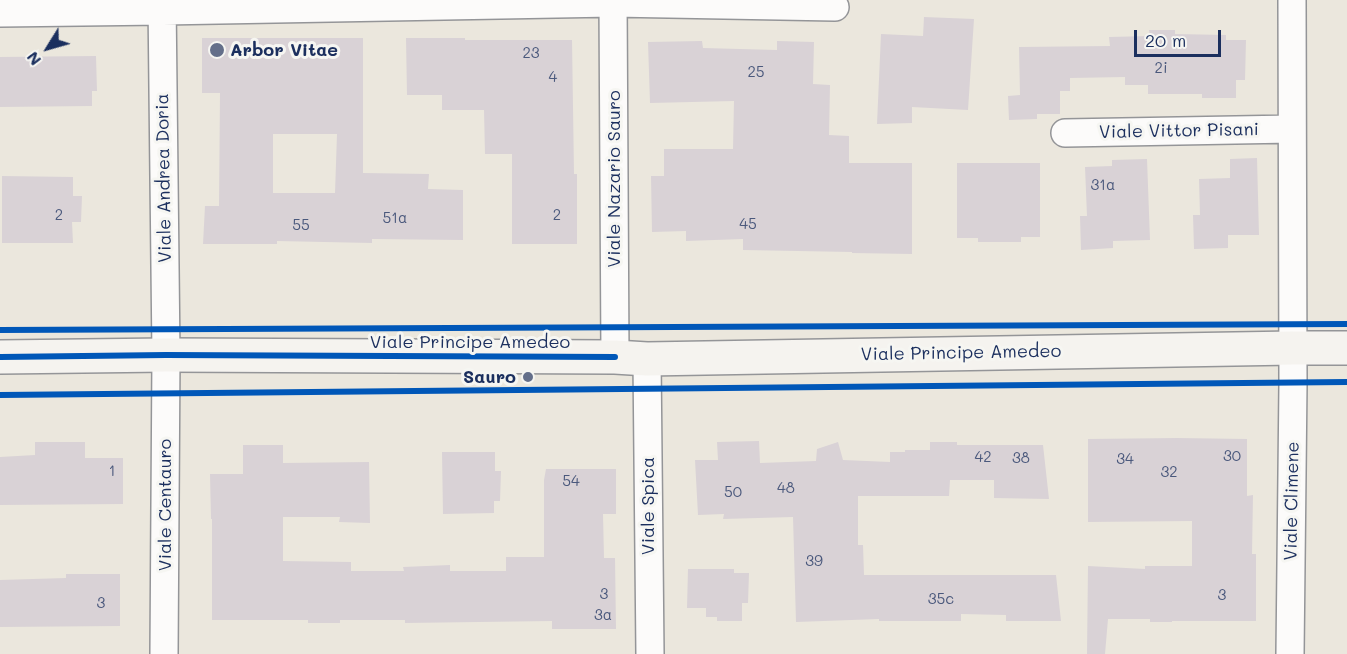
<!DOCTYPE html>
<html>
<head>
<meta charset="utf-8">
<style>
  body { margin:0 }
  #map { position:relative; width:1347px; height:654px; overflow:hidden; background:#ebe7dd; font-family:Mali,sans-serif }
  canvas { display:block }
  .north { position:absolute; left:18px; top:18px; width:60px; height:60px; -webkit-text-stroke:4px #f6f6f2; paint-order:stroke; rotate:233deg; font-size:16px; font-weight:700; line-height:24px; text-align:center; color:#1b2f5e }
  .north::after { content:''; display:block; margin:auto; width:21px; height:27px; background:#1b2f5e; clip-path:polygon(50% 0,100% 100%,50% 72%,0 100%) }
  .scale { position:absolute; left:1134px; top:30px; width:87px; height:27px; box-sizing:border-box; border:3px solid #1b2f5e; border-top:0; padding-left:8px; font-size:18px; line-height:21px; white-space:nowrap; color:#1b2f5e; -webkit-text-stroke:4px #f6f6f2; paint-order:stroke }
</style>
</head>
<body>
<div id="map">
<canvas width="1347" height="654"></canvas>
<div class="north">N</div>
<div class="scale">20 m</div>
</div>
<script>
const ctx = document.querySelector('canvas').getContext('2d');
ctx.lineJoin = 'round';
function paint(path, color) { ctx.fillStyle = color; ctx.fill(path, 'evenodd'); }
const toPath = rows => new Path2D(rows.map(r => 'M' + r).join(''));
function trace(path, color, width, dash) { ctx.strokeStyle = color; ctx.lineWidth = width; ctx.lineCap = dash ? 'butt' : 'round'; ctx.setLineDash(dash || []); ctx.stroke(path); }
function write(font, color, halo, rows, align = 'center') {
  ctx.font = font + ' Mali,sans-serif'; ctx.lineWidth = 6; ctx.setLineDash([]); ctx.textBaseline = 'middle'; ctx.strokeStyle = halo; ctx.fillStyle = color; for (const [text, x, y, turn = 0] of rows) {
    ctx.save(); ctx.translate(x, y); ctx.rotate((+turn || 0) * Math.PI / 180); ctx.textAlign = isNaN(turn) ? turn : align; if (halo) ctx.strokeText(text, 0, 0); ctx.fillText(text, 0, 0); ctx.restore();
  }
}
const building = toPath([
  [924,17,974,19,968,110,912,107,912,123,877,124,881,34,923,36],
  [1149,30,1175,30,1175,34,1226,35,1226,40,1246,40,1245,80,1236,80,1236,98,1202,98,1202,94,1148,94,1148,85,1125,85,1125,77,1070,78,1070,91,1060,91,1060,114,1037,114,1037,119,1009,120,1008,96,1020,95,1019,47,1110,46,1109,37,1150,36],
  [202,38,363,38,363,173,429,174,428,189,463,190,463,240,372,239,372,243,277,241,277,244,203,244,205,206,219,206,220,93,202,93],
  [273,134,337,134,335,193,273,193],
  [406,38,465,38,465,40,572,40,574,174,577,174,577,244,512,244,512,154,485,154,484,110,442,110,442,95,407,95],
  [702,41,703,48,777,50,777,41,814,42,813,84,830,85,829,135,849,136,849,163,912,163,912,254,852,253,852,252,743,250,743,239,686,241,686,231,652,232,651,176,664,176,664,149,733,149,734,101,650,103,648,42],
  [96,56,97,91,92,91,92,106,0,107,0,57],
  [1257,158,1259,235,1228,235,1228,248,1194,249,1193,215,1200,215,1199,179,1230,178,1230,159],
  [1147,159,1150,240,1113,241,1113,248,1081,250,1080,216,1087,216,1085,167,1112,166,1112,160],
  [957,163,1040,163,1040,237,1021,237,1021,242,978,242,978,238,957,238],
  [2,176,73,177,73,196,82,196,81,222,72,222,73,243,2,243],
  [1177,438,1247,439,1247,496,1253,495,1252,554,1256,554,1256,621,1172,621,1172,622,1150,622,1150,619,1108,619,1105,654,1087,654,1088,566,1145,569,1145,566,1192,566,1192,521,1088,522,1088,439],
  [759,441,760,463,816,461,817,449,838,442,843,460,890,462,890,452,905,452,905,450,930,450,930,442,957,442,957,445,1043,445,1049,499,994,498,994,480,950,480,949,496,858,496,858,545,863,545,864,575,1056,575,1061,621,1006,621,1006,615,961,614,961,621,879,621,879,619,796,622,793,517,723,519,724,514,698,515,695,460,718,460,717,442],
  [35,442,85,442,85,458,123,458,123,504,0,505,0,457,35,455],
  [243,445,283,445,283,463,369,462,370,523,339,522,340,517,283,517,283,561,351,562,351,571,404,571,403,567,450,565,450,571,506,571,506,557,544,557,544,480,546,469,616,469,616,514,603,514,604,558,615,558,616,629,552,629,552,621,405,623,405,620,340,620,340,623,308,623,308,620,212,620,212,519,211,519,210,474,243,474],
  [442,452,495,452,495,471,501,471,500,501,494,501,494,513,443,514],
  [688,569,734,569,734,573,749,573,748,603,742,603,742,621,717,621,717,617,706,617,706,608,687,608],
  [66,574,120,574,120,626,0,627,0,580,66,578]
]);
const street = toPath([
  [162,0,166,355,164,654],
  [613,0,615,357],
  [0,13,163,11,613,3,835,7],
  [1065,133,1292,129],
  [647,359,650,654],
  [1290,654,1293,383,1292,0]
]);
const secondary = toPath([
  [0,357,166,355,615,357,647,359,1293,348,1347,348]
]);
const cycleway = toPath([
  [0,330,1347,324],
  [0,357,166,355,615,357],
  [0,395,1347,382]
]);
const markers = [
  [217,50,8,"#646f8a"],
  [528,377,6,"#646f8a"]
];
const numberNames = [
  ["23",531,53],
  ["2i",1161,68],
  ["25",756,72],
  ["4",553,77],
  ["31a",1103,185],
  ["2",59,215],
  ["2",557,215],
  ["51a",395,218],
  ["45",748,224],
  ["55",301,225],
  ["30",1232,456],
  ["42",983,457],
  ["38",1021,458],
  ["34",1125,459],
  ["1",112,471],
  ["32",1169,472],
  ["54",571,481],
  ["48",786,488],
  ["50",733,492],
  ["39",814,561],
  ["3",604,594],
  ["3",1222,595],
  ["35c",941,599],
  ["3",101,603],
  ["3a",603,615]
];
const poiNames = [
  ["Arbor Vitae",230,50],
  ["Sauro",516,377,"right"]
];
const streetNames = [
  ["Viale Vittor Pisani",1179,131,-1],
  ["Viale Andrea Doria",164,178,-91],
  ["Viale Nazario Sauro",614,179,-90],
  ["Viale Principe Amedeo",470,342],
  ["Viale Principe Amedeo",961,353,-1],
  ["Viale Climene",1292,501,-89],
  ["Viale Centauro",165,505,-90],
  ["Viale Spica",648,506,-90]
];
paint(building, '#d9d2d6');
trace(street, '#949598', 30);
trace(secondary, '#949598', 36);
trace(street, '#fcfbfa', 27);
trace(secondary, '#f5f3ef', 33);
trace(cycleway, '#0057b8', 6);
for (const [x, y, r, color] of markers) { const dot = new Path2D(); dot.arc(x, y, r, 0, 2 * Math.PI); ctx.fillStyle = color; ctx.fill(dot); trace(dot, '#f6f6f2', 2); }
write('15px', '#4a587c', null, numberNames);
write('bold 18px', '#1b2f5e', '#f6f6f2', poiNames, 'left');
write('18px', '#1b2f5e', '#f6f6f2', streetNames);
</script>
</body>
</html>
